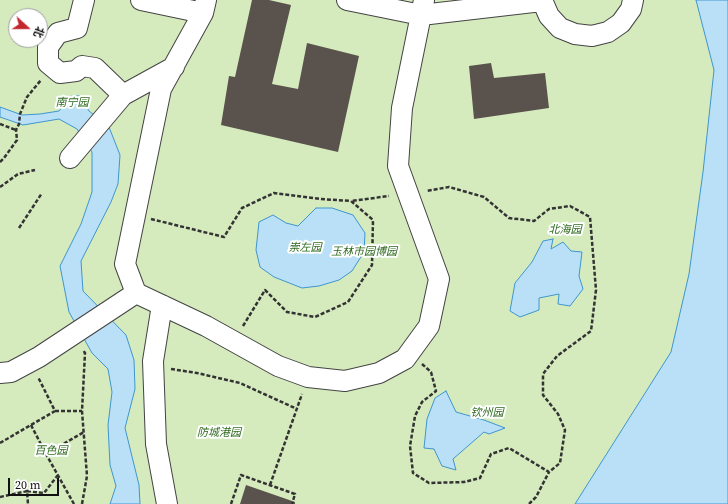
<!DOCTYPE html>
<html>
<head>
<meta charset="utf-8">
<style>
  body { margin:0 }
  #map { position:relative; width:728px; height:504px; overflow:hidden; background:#fffdf5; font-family:"Source Serif 4","Noto Sans SC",serif }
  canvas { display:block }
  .north { position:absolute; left:8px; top:8px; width:40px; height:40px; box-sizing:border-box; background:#fff; border:1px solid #a0a0a0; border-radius:50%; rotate:111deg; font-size:11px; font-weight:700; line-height:16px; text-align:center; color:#111 }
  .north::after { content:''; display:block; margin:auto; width:14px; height:18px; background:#c4262e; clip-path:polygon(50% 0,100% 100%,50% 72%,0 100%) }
  .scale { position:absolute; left:8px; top:478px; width:51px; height:18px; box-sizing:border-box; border:2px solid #111; border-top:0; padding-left:5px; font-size:12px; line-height:14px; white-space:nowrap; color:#111; -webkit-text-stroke:3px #fff; paint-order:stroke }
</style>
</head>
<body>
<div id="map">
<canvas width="728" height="504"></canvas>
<div class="north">北</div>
<div class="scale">20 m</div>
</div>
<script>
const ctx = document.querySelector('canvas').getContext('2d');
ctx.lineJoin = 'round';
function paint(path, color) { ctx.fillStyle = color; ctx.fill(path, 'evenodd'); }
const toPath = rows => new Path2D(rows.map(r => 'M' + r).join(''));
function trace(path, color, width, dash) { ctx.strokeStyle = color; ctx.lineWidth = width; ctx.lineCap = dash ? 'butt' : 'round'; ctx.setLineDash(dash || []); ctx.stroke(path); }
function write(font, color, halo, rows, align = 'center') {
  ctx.font = font + ' "Source Serif 4","Noto Sans SC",serif'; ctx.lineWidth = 4; ctx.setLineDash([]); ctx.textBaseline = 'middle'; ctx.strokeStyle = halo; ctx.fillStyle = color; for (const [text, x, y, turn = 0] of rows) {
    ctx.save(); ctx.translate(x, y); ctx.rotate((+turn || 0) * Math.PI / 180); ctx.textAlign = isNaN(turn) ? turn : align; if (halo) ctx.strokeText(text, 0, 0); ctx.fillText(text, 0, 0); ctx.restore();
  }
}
const green = toPath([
  [0,0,728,0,728,504,0,504],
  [16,16,40,16,40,40,16,40]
]);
const water = toPath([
  [696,0,728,0,728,504,575,504,671,352,689,274,703,172,714,70,696,0],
  [72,96,80,96,89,111,109,127,120,155,118,184,111,202,81,261,83,291,126,335,134,360,135,389,125,428,139,485,140,504,110,504,116,486,110,465,108,425,112,392,108,369,92,353,69,312,60,266,81,224,92,192,92,152,77,129,59,119,23,125,0,117,0,107,22,115,40,114,59,111,72,96],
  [316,208,332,208,353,215,365,233,364,252,352,271,339,280,319,286,302,288,274,277,260,267,256,250,259,222,273,215,286,223,298,226,316,208],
  [553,239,551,249,563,242,571,251,582,252,579,276,583,289,570,306,558,304,559,294,539,298,539,310,520,317,510,311,515,283,532,262,543,241,553,239],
  [446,391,456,412,484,420,505,428,489,434,484,432,453,459,456,470,442,466,434,449,424,448,427,419,435,398,446,391]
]);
const building = toPath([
  [252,0,269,0,291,5,272,84,298,89,307,43,359,56,338,152,221,125,229,76,235,77],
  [491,63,494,78,545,73,549,108,474,119,469,66],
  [246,485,295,502,295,504,240,504]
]);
const path = toPath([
  [0,124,16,130],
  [0,162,4,158,17,140,16,130,19,124,20,114,27,97,41,80],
  [0,187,18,174,35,170],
  [151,219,224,237,242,208,274,193,321,199,351,201],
  [19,228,42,193],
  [243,326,265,290,287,312,315,317,348,302,372,265,373,220,351,201,389,196],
  [422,364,431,372,436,391,422,402,415,416,410,446,413,473,429,483,464,482,480,478,491,454,509,448,549,472,560,463,565,430,558,414,543,395,543,374,557,356,591,331,596,290,590,217,570,206,549,209,534,221,509,218,484,197,449,187,426,191],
  [171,369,197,373,240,383,297,409],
  [55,411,82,411],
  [31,425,46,454],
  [0,443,55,411,38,377],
  [270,485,302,394],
  [27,491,44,493,58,475],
  [0,497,27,491,28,504],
  [74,504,46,454,84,432],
  [82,504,87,476,82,411,85,353,83,350],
  [231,504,241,475,295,494,292,504],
  [529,504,536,497,549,472]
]);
const minor = toPath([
  [141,0,203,13,206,0],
  [347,0,421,15,542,1],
  [542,0,549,16,560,28,575,34,592,36,608,32,621,23,631,9,633,0],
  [203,13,161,89,125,264,136,293,206,326,278,366,308,377,345,381,379,373,405,359,429,326,439,279,398,166,402,108,424,0],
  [123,95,174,67],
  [70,158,123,95,95,68,82,66,76,71,60,73,48,63,48,47,58,33,77,28,84,0],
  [162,305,153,361,156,444,167,504],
  [0,373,11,372,39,357,136,293]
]);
const parkNames = [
  ["南宁园",72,103],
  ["北海园",565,230],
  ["崇左园",305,248],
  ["玉林市园博园",364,252],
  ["钦州园",487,413],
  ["防城港园",219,433],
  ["百色园",51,451]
];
paint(green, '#d5ebbd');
paint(water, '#b9e0f7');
trace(water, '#3f96cf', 1);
paint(building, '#5a524d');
trace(minor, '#444', 22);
trace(path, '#333', 2.5, [4, 2]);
trace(minor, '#fff', 20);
write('italic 11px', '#2f6b1f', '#fff', parkNames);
</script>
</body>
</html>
